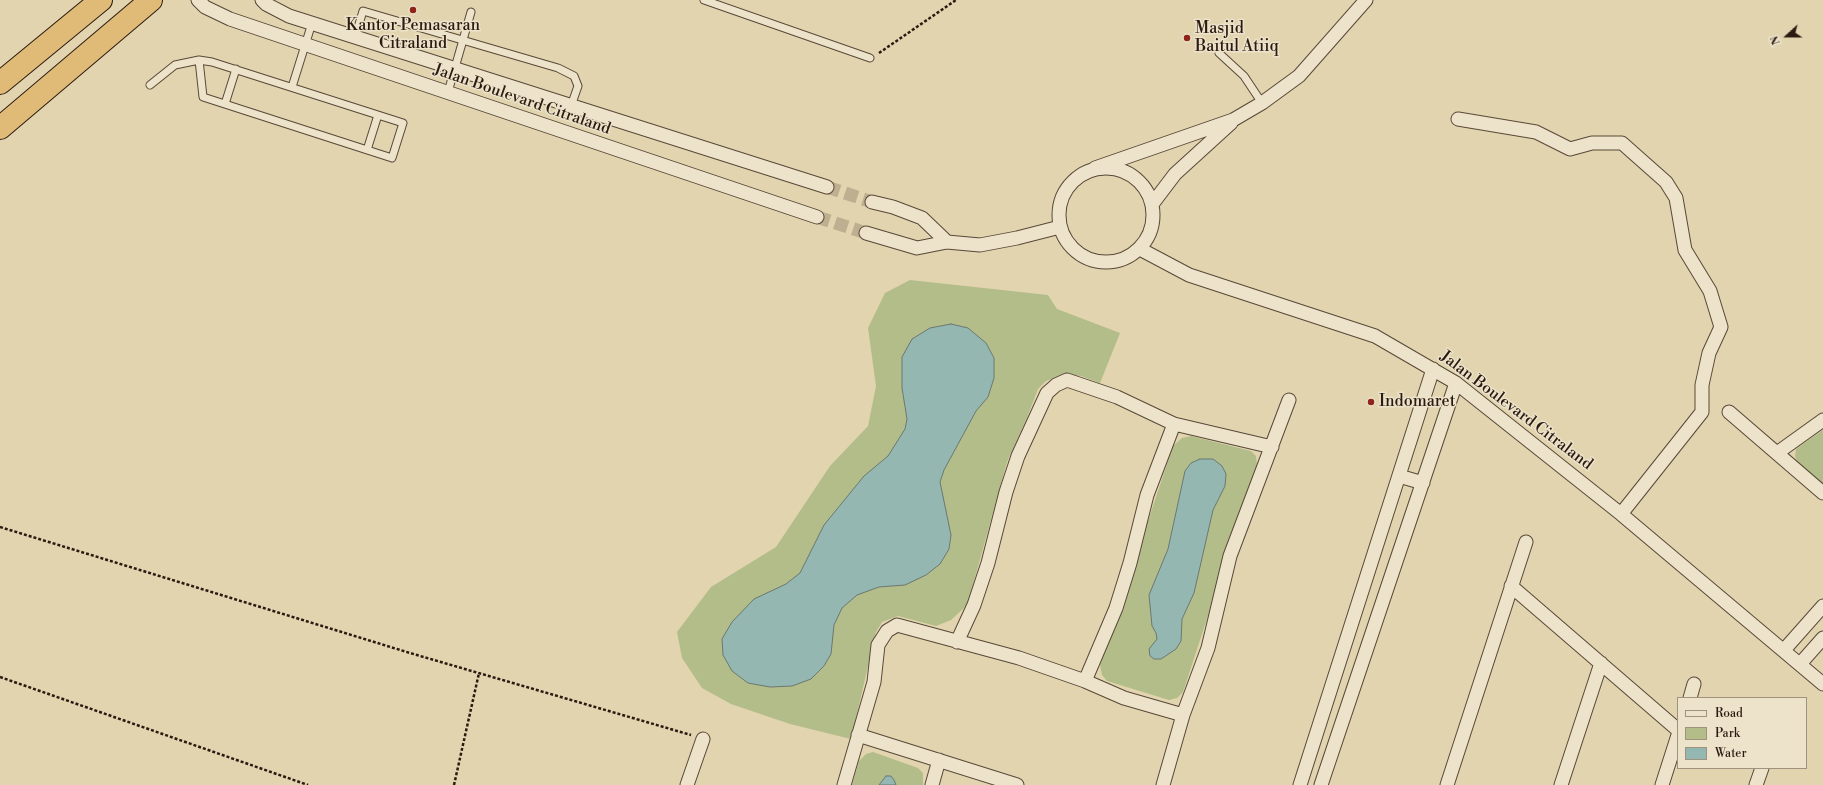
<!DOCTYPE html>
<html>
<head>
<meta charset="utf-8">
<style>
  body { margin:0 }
  #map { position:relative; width:1823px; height:785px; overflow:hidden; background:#e1d4ae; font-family:"Libre Bodoni",serif }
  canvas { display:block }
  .legend { position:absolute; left:1677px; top:697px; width:130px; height:72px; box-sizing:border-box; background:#ece3ca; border:1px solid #9f9380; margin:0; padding:5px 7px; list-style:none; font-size:12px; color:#2b1a11 }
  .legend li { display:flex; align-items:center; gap:8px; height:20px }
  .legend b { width:20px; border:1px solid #9f9380 }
  .north { position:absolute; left:1767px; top:16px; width:40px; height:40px; -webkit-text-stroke:3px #ece3ca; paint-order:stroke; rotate:249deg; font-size:11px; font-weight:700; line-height:16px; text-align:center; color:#2b1a11 }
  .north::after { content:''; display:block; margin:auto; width:14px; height:18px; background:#2b1a11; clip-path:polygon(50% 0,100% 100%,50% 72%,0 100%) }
</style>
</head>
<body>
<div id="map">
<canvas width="1823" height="785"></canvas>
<ul class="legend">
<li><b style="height:5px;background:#ece3ca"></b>Road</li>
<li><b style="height:11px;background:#b3bd8a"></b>Park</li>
<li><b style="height:11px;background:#95b7b1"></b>Water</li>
</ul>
<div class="north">N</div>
</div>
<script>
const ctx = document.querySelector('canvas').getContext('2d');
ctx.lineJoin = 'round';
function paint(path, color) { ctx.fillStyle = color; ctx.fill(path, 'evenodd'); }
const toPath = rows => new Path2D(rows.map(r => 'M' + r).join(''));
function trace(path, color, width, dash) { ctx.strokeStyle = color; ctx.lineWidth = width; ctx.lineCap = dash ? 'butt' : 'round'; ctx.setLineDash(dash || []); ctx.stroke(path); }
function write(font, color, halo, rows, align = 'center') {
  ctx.font = font + ' "Libre Bodoni",serif'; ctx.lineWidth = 3; ctx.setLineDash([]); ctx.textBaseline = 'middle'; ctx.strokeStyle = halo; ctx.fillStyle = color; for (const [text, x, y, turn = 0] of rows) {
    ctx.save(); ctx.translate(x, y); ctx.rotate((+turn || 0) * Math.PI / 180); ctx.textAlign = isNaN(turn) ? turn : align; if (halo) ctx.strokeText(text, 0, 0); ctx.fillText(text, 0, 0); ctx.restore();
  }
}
const green = toPath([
  [910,280,1048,295,1057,309,1120,333,1100,383,1081,376,1063,375,1046,381,1038,389,1026,420,1007,462,969,599,964,608,951,620,936,626,898,616,882,622,876,632,851,739,790,724,731,704,702,688,682,658,677,632,711,587,776,547,830,466,868,426,876,386,868,328,885,293],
  [1823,430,1823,484,1797,462,1795,456,1796,449],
  [1191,436,1251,451,1256,456,1257,466,1183,692,1177,698,1169,700,1107,681,1102,675,1100,665,1173,446,1182,438],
  [873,752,918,768,923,773,923,785,852,785,859,761,866,754]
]);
const water = toPath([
  [951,324,968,328,986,343,994,358,994,378,988,397,976,411,944,470,940,482,951,535,949,549,940,564,926,575,905,585,879,587,857,595,842,608,834,625,831,654,824,666,811,679,792,686,770,687,748,683,732,671,723,655,722,639,732,622,754,599,786,584,800,573,824,525,864,476,888,456,905,429,907,419,902,388,902,357,912,339,930,328,951,324],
  [1200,459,1213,459,1222,466,1226,474,1225,486,1213,510,1194,593,1182,619,1181,641,1176,649,1161,659,1154,659,1150,656,1149,649,1157,639,1156,633,1152,626,1149,595,1168,549,1185,471,1191,463,1200,459],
  [886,776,891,776,894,780,896,785,879,785,886,776]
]);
const streetTunnel = toPath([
  [827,187,872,202],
  [817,217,866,233]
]);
const path = toPath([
  [879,53,956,0],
  [0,527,410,653,691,735],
  [0,677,308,785],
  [454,785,479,673]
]);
const lane = toPath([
  [704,0,870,58],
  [355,37,363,11,558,68,574,76,578,86,571,106],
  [1219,53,1244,76,1262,103],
  [199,60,212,62,403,123,392,158,203,97,199,60],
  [150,85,175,65,199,60],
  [292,87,312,23],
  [448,92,471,12],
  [225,104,236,69],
  [367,150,378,115]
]);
const street = toPath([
  [198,0,205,7,230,19,817,217],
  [262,0,266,4,289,16,827,187],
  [1458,119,1536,132,1570,149,1592,143,1622,143,1666,182,1676,198,1685,250,1710,291,1721,327,1709,353,1702,385,1702,412,1621,514],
  [1095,168,1233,120,1262,103,1299,76,1366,0],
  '1059 215a47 47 0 1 1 94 0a47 47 0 1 1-94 0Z',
  [872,202,893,207,922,218,947,242],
  [1153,203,1175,174,1231,123],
  [866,233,917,248,947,242,980,245,1017,238,1060,227],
  [1140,249,1189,275,1375,336,1456,383,1621,514,1823,684],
  [1729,412,1823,493],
  [1777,453,1823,420],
  [1399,476,1423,483],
  [1511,586,1678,730],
  [957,642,974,605,988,563,1006,492,1018,456,1047,393,1056,385,1067,380,1117,397,1174,424,1272,447],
  [1784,650,1823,606],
  [1800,664,1823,638],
  [1085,681,1116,608,1130,563,1147,495,1174,424],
  [1690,698,1694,684],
  [858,735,1017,785],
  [687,785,703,739],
  [844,785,874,682,878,645,887,631,897,625,1019,658,1085,681,1124,698,1183,715],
  [932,785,939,760],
  [1163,785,1183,715,1208,648,1230,556,1289,400],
  [1300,785,1433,369],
  [1321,785,1456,383],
  [1447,785,1526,542],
  [1561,785,1601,663],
  [1662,785,1678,735],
  [1756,785,1762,768]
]);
const highway = toPath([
  [0,83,101,0],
  [0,128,151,0]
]);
const markers = [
  [413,10,4,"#8f2418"],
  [1187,38,4,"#8f2418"],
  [1371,402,4,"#8f2418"]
];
const poiNames = [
  ["Kantor Pemasaran",413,26,"center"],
  ["Citraland",413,44,"center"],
  ["Masjid",1195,29],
  ["Baitul Atiiq",1195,47],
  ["Indomaret",1379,402]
];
const streetNames = [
  ["Jalan Boulevard Citraland",522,100,19],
  ["Jalan Boulevard Citraland",1516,411,37]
];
paint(green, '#b3bd8a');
paint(water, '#95b7b1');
trace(water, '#6b7871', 1);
trace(streetTunnel, '#bdaf8f', 13, [13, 6]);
trace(lane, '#584838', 9);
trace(street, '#584838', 15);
trace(highway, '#2b1a11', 24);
trace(path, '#2b1a11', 2.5, [3, 2]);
trace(lane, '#ece3ca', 7);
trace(street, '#ece3ca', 13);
trace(highway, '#e0ba77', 22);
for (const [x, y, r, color] of markers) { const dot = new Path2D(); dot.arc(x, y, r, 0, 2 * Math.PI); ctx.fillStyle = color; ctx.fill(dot); trace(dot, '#ece3ca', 1.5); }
write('16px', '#2b1a11', '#ece3ca', poiNames, 'left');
write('16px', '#2b1a11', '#ece3ca', streetNames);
</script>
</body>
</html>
